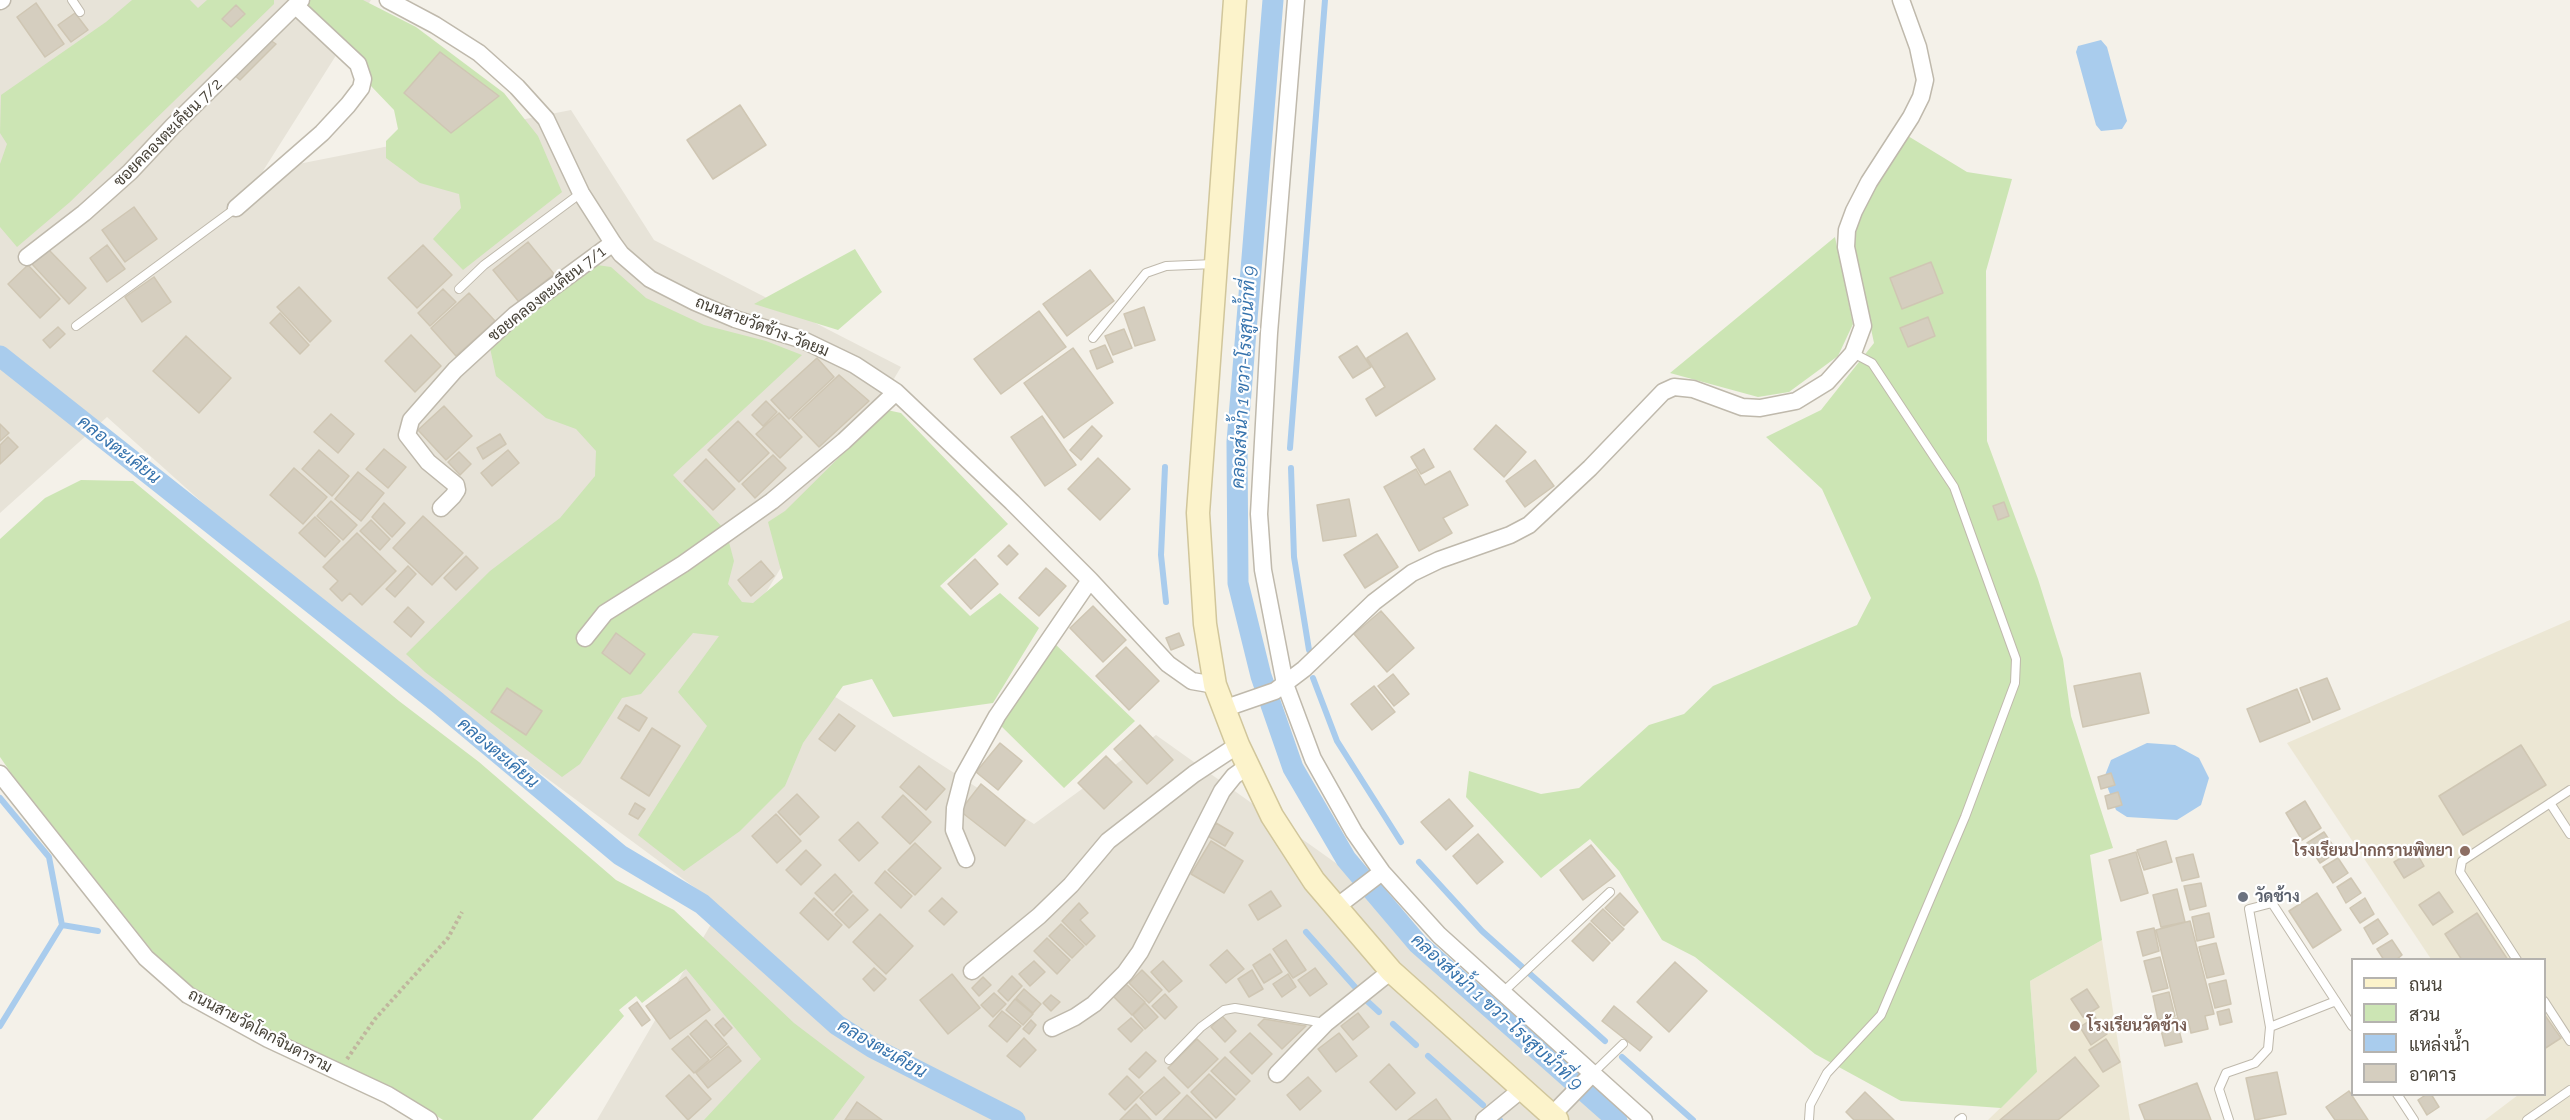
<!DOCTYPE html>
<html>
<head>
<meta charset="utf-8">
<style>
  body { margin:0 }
  #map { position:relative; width:2570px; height:1120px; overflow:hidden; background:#f4f1e9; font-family:Raleway,Sarabun,sans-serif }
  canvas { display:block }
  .legend { position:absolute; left:2351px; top:958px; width:195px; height:138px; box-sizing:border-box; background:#fff; border:2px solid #b5b3af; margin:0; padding:8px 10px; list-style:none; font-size:18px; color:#474238 }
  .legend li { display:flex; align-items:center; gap:12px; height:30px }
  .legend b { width:30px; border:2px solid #b5b3af }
</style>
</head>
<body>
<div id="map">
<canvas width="2570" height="1120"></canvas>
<ul class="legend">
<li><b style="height:8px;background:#fcf3cb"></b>ถนน</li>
<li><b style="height:16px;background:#cce5b4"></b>สวน</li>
<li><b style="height:16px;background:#a9cced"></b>แหล่งน้ำ</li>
<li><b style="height:16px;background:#d5cebf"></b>อาคาร</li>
</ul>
</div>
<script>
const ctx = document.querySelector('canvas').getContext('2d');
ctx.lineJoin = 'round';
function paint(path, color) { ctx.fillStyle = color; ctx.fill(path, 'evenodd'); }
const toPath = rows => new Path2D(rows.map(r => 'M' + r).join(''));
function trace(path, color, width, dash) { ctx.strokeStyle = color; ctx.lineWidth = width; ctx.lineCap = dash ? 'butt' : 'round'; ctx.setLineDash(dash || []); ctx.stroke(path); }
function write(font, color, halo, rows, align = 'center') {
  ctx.font = font + ' Raleway,Sarabun,sans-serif'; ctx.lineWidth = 4.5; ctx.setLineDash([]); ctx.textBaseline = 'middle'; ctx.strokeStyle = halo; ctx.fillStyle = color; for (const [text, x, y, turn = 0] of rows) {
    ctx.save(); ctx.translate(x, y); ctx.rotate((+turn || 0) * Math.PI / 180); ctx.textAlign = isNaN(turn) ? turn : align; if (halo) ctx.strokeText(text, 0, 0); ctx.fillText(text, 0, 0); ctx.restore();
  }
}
const residential = toPath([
  [0,0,371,0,263,171,571,110,654,240,901,367,740,636,1034,824,1156,735,1347,871,1627,1120,597,1120,721,907,333,620,107,417,0,513]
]);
const education = toPath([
  [2570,620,2570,1120,2485,1120,2518,1095,2544,1094,2544,960,2431,959,2287,743],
  [2102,940,2130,1120,1988,1120,2037,1072,2030,981]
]);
const green = toPath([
  [132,0,190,0,198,8,207,0,274,0,274,4,70,202,17,247,0,227,0,164,7,144,0,133,1,95,106,22],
  [307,0,363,0,416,27,504,93,538,136,562,192,463,270,433,239,461,208,459,194,420,183,386,158,386,141,398,129,394,110,371,86,362,63,304,5],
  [1908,136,1967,172,2012,179,1986,271,1987,441,2038,579,2063,659,2071,716,2113,848,2090,855,2102,940,2030,981,2037,1072,2001,1108,1901,1101,1815,1054,1695,957,1662,940,1619,871,1590,839,1541,878,1466,797,1469,771,1541,794,1579,788,1649,725,1684,714,1713,686,1857,625,1871,598,1822,489,1766,437,1821,410,1874,343,1853,244,1862,209],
  [1835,237,1853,324,1838,356,1789,392,1758,397,1670,373],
  [855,249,882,292,838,330,754,304],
  [597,265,611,267,646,298,704,325,766,341,802,355,673,475,726,531,734,561,728,584,742,602,753,603,783,578,768,522,785,511,887,410,901,413,1008,524,940,586,970,616,1000,593,1039,628,993,703,893,717,872,679,843,686,803,743,785,786,740,831,684,871,638,835,707,726,678,692,719,636,693,633,641,694,622,698,580,764,562,777,425,672,406,654,490,571,560,518,595,476,596,451,576,429,546,418,496,376,490,348,521,320],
  [81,480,133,481,399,701,479,762,616,880,674,910,794,1023,865,1077,833,1120,704,1120,761,1059,686,969,642,1003,636,996,619,1010,624,1016,532,1120,443,1120,402,1094,253,1022,189,985,154,953,11,773,0,757,0,539,45,498],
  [1053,642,1135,721,1064,788,999,724]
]);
const water = toPath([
  [2101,40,2107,47,2127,121,2122,129,2101,131,2096,125,2076,52,2078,46],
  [2147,743,2175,745,2199,758,2209,778,2201,805,2177,820,2127,817,2116,810,2104,778,2111,760]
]);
const stream = toPath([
  [1290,448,1325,0],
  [1165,467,1161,555,1166,602],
  [1291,468,1294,557,1309,650],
  [1313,678,1337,741,1401,842],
  [0,798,49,857,62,925,98,931],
  [1419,862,1482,931,1605,1041],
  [1306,932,1355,987],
  [1366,1000,1379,1012],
  [1393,1024,1416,1045],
  [0,1026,62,925],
  [1428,1056,1483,1105],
  [1622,1057,1693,1120],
  [1499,1119,1500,1120]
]);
const canal = toPath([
  [1273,0,1237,442,1238,583,1261,676,1293,768,1346,859,1418,944,1617,1120],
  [0,356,437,702,620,855,702,904,837,1025,873,1048,1015,1120]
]);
const building = toPath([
  [36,3,64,44,45,57,17,17,36,3],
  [236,5,245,14,231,27,222,19,236,5],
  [75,13,88,30,71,42,58,25,75,13],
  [267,38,276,44,240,80,231,72,267,38],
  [440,52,499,96,451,133,404,93,440,52],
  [740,105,766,145,713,179,687,140,740,105],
  [134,207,157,239,125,262,102,230,134,207],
  [528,242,554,274,519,302,493,270,528,242],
  [107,245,125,269,107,282,90,258,107,245],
  [423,245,452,275,417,308,388,278,423,245],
  [48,249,86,288,69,304,32,264,48,249],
  [1931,262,1943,293,1902,309,1890,278,1931,262],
  [28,265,60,299,40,318,8,284,28,265],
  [1090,270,1114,301,1067,336,1043,304,1090,270],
  [154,277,171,302,142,322,125,297,154,277],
  [299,287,331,321,310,342,277,307,299,287],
  [443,289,456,302,430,326,418,313,443,289],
  [469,293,495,321,456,356,431,328,469,293],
  [1144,307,1155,340,1135,346,1124,314,1144,307],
  [1039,311,1066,347,1001,394,974,359,1039,311],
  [280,313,309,345,300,354,270,323,280,313],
  [1928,317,1935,336,1908,347,1900,328,1928,317],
  [58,327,65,334,50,348,43,340,58,327],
  [1124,329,1132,348,1113,355,1105,336,1124,329],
  [1407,333,1435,379,1376,416,1366,399,1385,387,1367,358,1407,333],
  [411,335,441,366,415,392,385,361,411,335],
  [186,336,231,378,199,413,153,371,186,336],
  [1105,345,1113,362,1097,369,1090,351,1105,345],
  [1357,346,1371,367,1353,378,1339,357,1357,346],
  [1073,348,1113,403,1064,438,1024,383,1073,348],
  [817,358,834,377,789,419,771,400,817,358],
  [839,375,869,401,819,447,792,419,839,375],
  [766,401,777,412,763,426,752,415,766,401],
  [444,406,472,436,446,460,418,430,444,406],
  [779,413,802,437,780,458,756,434,779,413],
  [331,414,354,434,338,453,314,432,331,414],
  [1042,416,1076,465,1045,486,1011,437,1042,416],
  [738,421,769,453,739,482,708,450,738,421],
  [0,424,9,433,0,441,0,424],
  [1496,425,1526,452,1504,477,1474,449,1496,425],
  [1092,426,1102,436,1081,460,1070,450,1092,426],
  [500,434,506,444,483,459,477,448,500,434],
  [8,437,18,447,0,464,0,445,8,437],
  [384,449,406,467,388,488,366,469,384,449],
  [1424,449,1434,467,1421,474,1411,457,1424,449],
  [319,450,349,476,332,496,302,469,319,450],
  [508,450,519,463,492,486,481,473,508,450],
  [459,452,471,464,460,475,448,462,459,452],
  [773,455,786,468,755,498,742,484,773,455],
  [1098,458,1130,489,1100,520,1068,489,1098,458],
  [706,459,735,489,713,510,684,481,706,459],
  [1535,460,1554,486,1525,507,1506,481,1535,460],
  [294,468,327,497,303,524,270,495,294,468],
  [1416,469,1425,485,1450,471,1468,505,1443,518,1452,533,1419,551,1384,487,1416,469],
  [358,472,384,493,361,521,335,499,358,472],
  [1349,499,1356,536,1323,541,1317,505,1349,499],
  [331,501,357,525,343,540,317,516,331,501],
  [2004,502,2009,516,1998,520,1993,506,2004,502],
  [384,503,405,523,392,537,372,517,384,503],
  [423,516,463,553,432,585,393,548,423,516],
  [315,517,340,541,325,557,299,533,315,517],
  [371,520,390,539,380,550,360,531,371,520],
  [357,533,396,571,362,605,350,593,342,601,330,589,338,581,323,567,357,533],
  [1377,534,1398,567,1365,588,1344,555,1377,534],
  [1009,545,1018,554,1007,565,998,556,1009,545],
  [466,556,478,568,456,590,444,578,466,556],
  [975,559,998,584,971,609,948,584,975,559],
  [761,561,774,576,751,596,738,580,761,561],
  [408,566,416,574,395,597,386,589,408,566],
  [1046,568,1066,586,1039,616,1019,598,1046,568],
  [1093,606,1126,640,1103,662,1070,628,1093,606],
  [408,607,424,622,411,637,394,622,408,607],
  [1381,611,1414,648,1387,672,1354,634,1381,611],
  [616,633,645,654,630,674,602,653,616,633],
  [1179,633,1184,645,1171,650,1166,638,1179,633],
  [1126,647,1159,681,1129,710,1096,676,1126,647],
  [2140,673,2149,713,2083,727,2074,686,2140,673],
  [1393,674,1409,694,1394,706,1378,686,1393,674],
  [2327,678,2340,709,2313,720,2300,688,2327,678],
  [1374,686,1395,712,1372,730,1351,704,1374,686],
  [507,688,542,711,526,735,491,712,507,688],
  [2297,689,2310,722,2260,742,2247,709,2297,689],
  [626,705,647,718,639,731,618,718,626,705],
  [839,714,855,726,835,751,819,739,839,714],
  [1140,725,1173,760,1147,784,1114,749,1140,725],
  [652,728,680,746,649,796,621,778,652,728],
  [1000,743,1022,761,998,790,976,772,1000,743],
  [2521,745,2546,785,2463,835,2439,796,2521,745],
  [1106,756,1132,782,1104,809,1078,783,1106,756],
  [919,766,945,789,926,810,900,787,919,766],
  [2111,773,2115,785,2101,789,2098,777,2111,773],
  [981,784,1025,820,1005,846,960,811,981,784],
  [2118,792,2122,805,2108,809,2105,796,2118,792],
  [797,794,819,817,800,835,778,812,797,794],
  [903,795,931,822,910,844,882,817,903,795],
  [1449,799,1473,826,1446,850,1421,822,1449,799],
  [2305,801,2321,828,2302,840,2286,813,2305,801],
  [635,803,645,809,638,819,629,814,635,803],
  [776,814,801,841,777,863,752,836,776,814],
  [858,822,878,843,859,861,839,840,858,822],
  [1216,823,1233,833,1225,846,1208,836,1216,823],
  [2324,832,2337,852,2320,863,2307,843,2324,832],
  [1478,834,1503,862,1477,884,1453,856,1478,834],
  [1211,841,1243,861,1224,893,1191,874,1211,841],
  [2166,841,2172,862,2144,870,2137,850,2166,841],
  [915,843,941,868,915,895,888,870,915,843],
  [1591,845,1615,876,1583,900,1560,870,1591,845],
  [806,850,821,865,801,885,786,870,806,850],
  [2415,850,2424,866,2404,878,2394,862,2415,850],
  [2136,852,2148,893,2121,901,2109,860,2136,852],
  [2193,854,2199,877,2182,881,2176,858,2193,854],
  [2338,858,2348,873,2333,883,2323,867,2338,858],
  [885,871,912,896,901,908,875,883,885,871],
  [835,874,852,892,833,911,815,893,835,874],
  [2351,878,2361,893,2346,903,2337,887,2351,878],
  [2201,883,2206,906,2190,910,2184,886,2201,883],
  [2177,889,2185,922,2161,927,2153,895,2177,889],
  [1271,891,1281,906,1258,920,1249,905,1271,891],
  [2439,892,2453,912,2433,925,2419,905,2439,892],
  [1620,893,1638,912,1624,926,1605,908,1620,893],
  [2317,893,2341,930,2313,948,2289,911,2317,893],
  [853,895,868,910,849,928,835,914,853,895],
  [814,898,842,925,828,940,800,913,814,898],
  [942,898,957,912,944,925,929,911,942,898],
  [2365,898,2374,914,2360,923,2350,908,2365,898],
  [1079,903,1088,913,1080,920,1095,936,1086,945,1062,921,1079,903],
  [1603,909,1624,929,1612,941,1591,921,1603,909],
  [2209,913,2214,937,2197,941,2192,917,2209,913],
  [2477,913,2508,960,2462,960,2445,934,2477,913],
  [880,914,913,946,886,974,853,942,880,914],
  [2378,919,2388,934,2373,944,2364,928,2378,919],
  [2190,921,2214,1014,2205,1016,2208,1029,2191,1033,2188,1020,2179,1023,2156,930,2190,921],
  [1590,923,1610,943,1593,961,1572,941,1590,923],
  [1061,924,1084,946,1072,958,1049,936,1061,924],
  [2154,928,2159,951,2143,956,2137,932,2154,928],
  [1047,938,1070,960,1057,974,1034,951,1047,938],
  [1286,940,1306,970,1293,978,1273,949,1286,940],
  [2392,940,2402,955,2396,960,2384,960,2377,949,2392,940],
  [2216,943,2224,974,2207,978,2199,947,2216,943],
  [1227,950,1244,969,1226,983,1210,965,1227,950],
  [1270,954,1282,972,1264,983,1253,965,1270,954],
  [2160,957,2168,988,2152,992,2144,961,2160,957],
  [1034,961,1045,972,1030,986,1019,974,1034,961],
  [1163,961,1182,981,1169,992,1151,972,1163,961],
  [1675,962,1707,991,1669,1032,1637,1002,1675,962],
  [874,968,886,979,874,991,863,979,874,968],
  [1315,968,1327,984,1310,996,1298,980,1315,968],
  [1142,970,1162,990,1149,1003,1129,983,1142,970],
  [1252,970,1263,989,1249,997,1238,979,1252,970],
  [952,974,980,1008,948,1034,920,1000,952,974],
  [1288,974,1296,987,1282,997,1273,984,1288,974],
  [1012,976,1022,986,1008,1001,998,991,1012,976],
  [686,977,710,1010,670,1039,646,1006,686,977],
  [983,977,991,985,979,996,972,988,983,977],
  [2226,980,2231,1004,2215,1008,2209,984,2226,980],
  [1126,984,1145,1002,1132,1015,1113,996,1126,984],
  [1024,989,1041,1004,1033,1013,1016,998,1024,989],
  [2087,989,2099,1007,2083,1017,2071,999,2087,989],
  [2169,992,2175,1016,2158,1020,2153,996,2169,992],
  [994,993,1006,1004,993,1017,981,1005,994,993],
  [1165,994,1177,1007,1165,1019,1152,1006,1165,994],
  [1051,995,1060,1002,1051,1011,1043,1003,1051,995],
  [1015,999,1033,1014,1023,1025,1006,1010,1015,999],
  [637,1002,650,1020,642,1026,629,1008,637,1002],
  [1145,1003,1158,1017,1145,1029,1133,1015,1145,1003],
  [1614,1006,1652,1037,1640,1051,1602,1021,1614,1006],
  [2229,1009,2232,1022,2220,1025,2217,1012,2229,1009],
  [1002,1011,1021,1026,1007,1042,989,1026,1002,1011],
  [1358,1013,1369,1027,1353,1040,1341,1026,1358,1013],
  [2544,1014,2561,1038,2544,1049,2544,1014],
  [1222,1016,1236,1031,1225,1042,1211,1027,1222,1016],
  [2095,1017,2107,1034,2091,1045,2080,1027,2095,1017],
  [723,1018,732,1028,724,1036,715,1025,723,1018],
  [1131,1018,1143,1030,1131,1042,1118,1029,1131,1018],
  [2176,1018,2182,1042,2165,1046,2159,1022,2176,1018],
  [1264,1019,1306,1026,1282,1049,1258,1025,1264,1019],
  [706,1020,727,1044,711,1058,690,1034,706,1020],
  [1031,1020,1036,1025,1029,1034,1023,1029,1031,1020],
  [1250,1033,1272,1054,1252,1074,1230,1052,1250,1033],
  [1339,1033,1357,1056,1336,1072,1318,1049,1339,1033],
  [688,1036,709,1060,694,1073,672,1049,688,1036],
  [1024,1038,1036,1050,1020,1067,1007,1056,1024,1038],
  [1197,1039,1218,1059,1188,1088,1168,1068,1197,1039],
  [2106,1039,2120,1062,2103,1072,2089,1050,2106,1039],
  [728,1046,741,1061,708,1088,696,1073,728,1046],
  [1146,1052,1156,1061,1139,1078,1129,1069,1146,1052],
  [1225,1057,1250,1081,1236,1095,1211,1071,1225,1057],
  [2075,1057,2099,1086,2058,1120,2000,1120,2075,1057],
  [1389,1064,1415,1093,1396,1110,1370,1082,1389,1064],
  [2277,1072,2286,1114,2255,1120,2246,1078,2277,1072],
  [1209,1074,1235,1099,1216,1118,1191,1092,1209,1074],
  [689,1075,711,1099,688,1120,666,1096,689,1075],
  [1127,1076,1143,1092,1125,1110,1109,1094,1127,1076],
  [1164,1077,1180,1093,1156,1115,1140,1098,1164,1077],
  [1308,1077,1321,1091,1300,1110,1287,1095,1308,1077],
  [2197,1083,2211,1120,2145,1120,2139,1105,2197,1083],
  [2349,1091,2368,1120,2335,1120,2326,1107,2349,1091],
  [1865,1092,1894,1120,1854,1120,1846,1112,1865,1092],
  [2427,1094,2431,1094,2439,1107,2427,1115,2418,1100,2427,1094],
  [1187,1095,1213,1120,1163,1120,1187,1095],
  [1436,1099,1451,1120,1408,1120,1436,1099],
  [857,1102,882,1120,845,1120,857,1102],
  [1136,1104,1151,1120,1120,1120,1136,1104]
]);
const path = toPath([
  [347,1059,375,1019,448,938,462,912]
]);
const service = toPath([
  [72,0,80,12],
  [459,289,484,265,581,193],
  [76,326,236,208],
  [1093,338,1146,273,1166,266,1214,264],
  [2550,803,2570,834],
  [2517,960,2460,872,2462,861,2570,790],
  [1502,993,1610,892],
  [2544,1001,2570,1041],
  [2270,1027,2336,1001],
  [1169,1060,1201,1027,1224,1010,1235,1008,1325,1023],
  [1592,1074,1623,1044],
  [2397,1094,2414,1120],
  [1809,1120,1810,1105,1827,1073,1881,1015,1965,817,2015,683,2016,659,1954,487,1872,363,1853,353],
  [1959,1120,1962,1118],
  [2229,1120,2219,1089,2226,1073,2255,1063,2268,1049,2270,1027,2249,909,2272,903,2352,1026],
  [2527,1120,2570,1090]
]);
const minor = toPath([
  [388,0,435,25,479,53,517,87,546,119,581,193,613,243,621,254,650,279,695,302,735,319,803,340,855,365,896,392,1012,502,1090,580,1168,664,1192,681,1215,685],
  [1296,0,1269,333,1259,514,1263,570,1285,684,1313,759,1354,832,1382,872,1439,935,1644,1120],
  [0,1,2,0],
  [236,208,322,133,348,105,361,88,363,79,358,64,297,7],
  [27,257,84,213,130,172,173,126,301,0],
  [441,508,453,496,457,490,456,485,428,462,407,435,411,420,455,370,515,315,613,243],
  [585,638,605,613,683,564,772,501,844,441,896,392],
  [1223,709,1275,691,1304,669,1374,602,1412,573,1439,560,1510,535,1529,525,1590,468,1663,392,1674,387,1693,389,1742,407,1760,408,1796,401,1827,382,1853,353,1863,326,1846,247,1847,230,1854,211,1869,182,1911,117,1921,97,1925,80,1918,47,1901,0],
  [0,774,146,958,188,995,268,1039,388,1095,429,1120],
  [966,859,954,830,955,808,963,777,997,716,1090,580],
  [1335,908,1382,872],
  [972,971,1039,916,1071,885,1108,841,1194,774,1238,745],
  [1052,1028,1075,1017,1094,1004,1125,973,1140,952,1222,791,1234,776,1248,766],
  [1277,1074,1326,1023,1391,971],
  [1552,1115,1592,1074],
  [1484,1120,1522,1089]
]);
const secondary = toPath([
  [1235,0,1198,513,1205,624,1215,685,1238,745,1272,816,1314,881,1391,971,1557,1120]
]);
const markers = [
  [2465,851,6,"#8d6e63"],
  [2243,897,6,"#6b7280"],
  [2075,1026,6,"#8d6e63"]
];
const streetNames = [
  ["ซอยคลองตะเคียน 7/2",168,133,-45],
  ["ซอยคลองตะเคียน 7/1",547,294,-38],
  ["ถนนสายวัดช้าง-วัดยม",762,327,21],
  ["ถนนสายวัดโคกจินดาราม",260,1031,28]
];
const educationNames = [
  ["โรงเรียนปากกรานพิทยา",2453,851],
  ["โรงเรียนวัดช้าง",2087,1026,"left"]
];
const worshipNames = [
  ["วัดช้าง",2255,897]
];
const waterNames = [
  ["คลองส่งน้ำ 1 ขวา-โรงสูบน้ำที่ 9",1244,377,-87],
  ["คลองตะเคียน",119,450,38],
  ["คลองตะเคียน",498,753,40],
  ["คลองส่งน้ำ 1 ขวา-โรงสูบน้ำที่ 9",1497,1012,42],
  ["คลองตะเคียน",882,1049,30]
];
paint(residential, '#e7e3d8');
paint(education, '#ece7d4');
paint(green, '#cce5b4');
paint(water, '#a9cced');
trace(stream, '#a9cced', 6);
trace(canal, '#a9cced', 21);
paint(building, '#d5cebf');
trace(building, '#cfc6b3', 1.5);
trace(service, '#bfb9ac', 10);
trace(minor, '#bfb9ac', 19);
trace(secondary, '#d1c69b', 25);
trace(path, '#c0b69e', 4, [3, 3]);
trace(service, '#fff', 8);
trace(minor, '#fff', 16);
trace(secondary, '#fcf3cb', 22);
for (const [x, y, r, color] of markers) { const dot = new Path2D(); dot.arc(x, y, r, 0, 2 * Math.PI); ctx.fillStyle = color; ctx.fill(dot); trace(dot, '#fff', 2); }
write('16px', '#474238', '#fff', streetNames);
write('bold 16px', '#785e54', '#fff', educationNames, 'right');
write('bold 16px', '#5b616d', '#fff', worshipNames, 'left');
write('italic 18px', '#3673ad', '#fff', waterNames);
</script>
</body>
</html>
